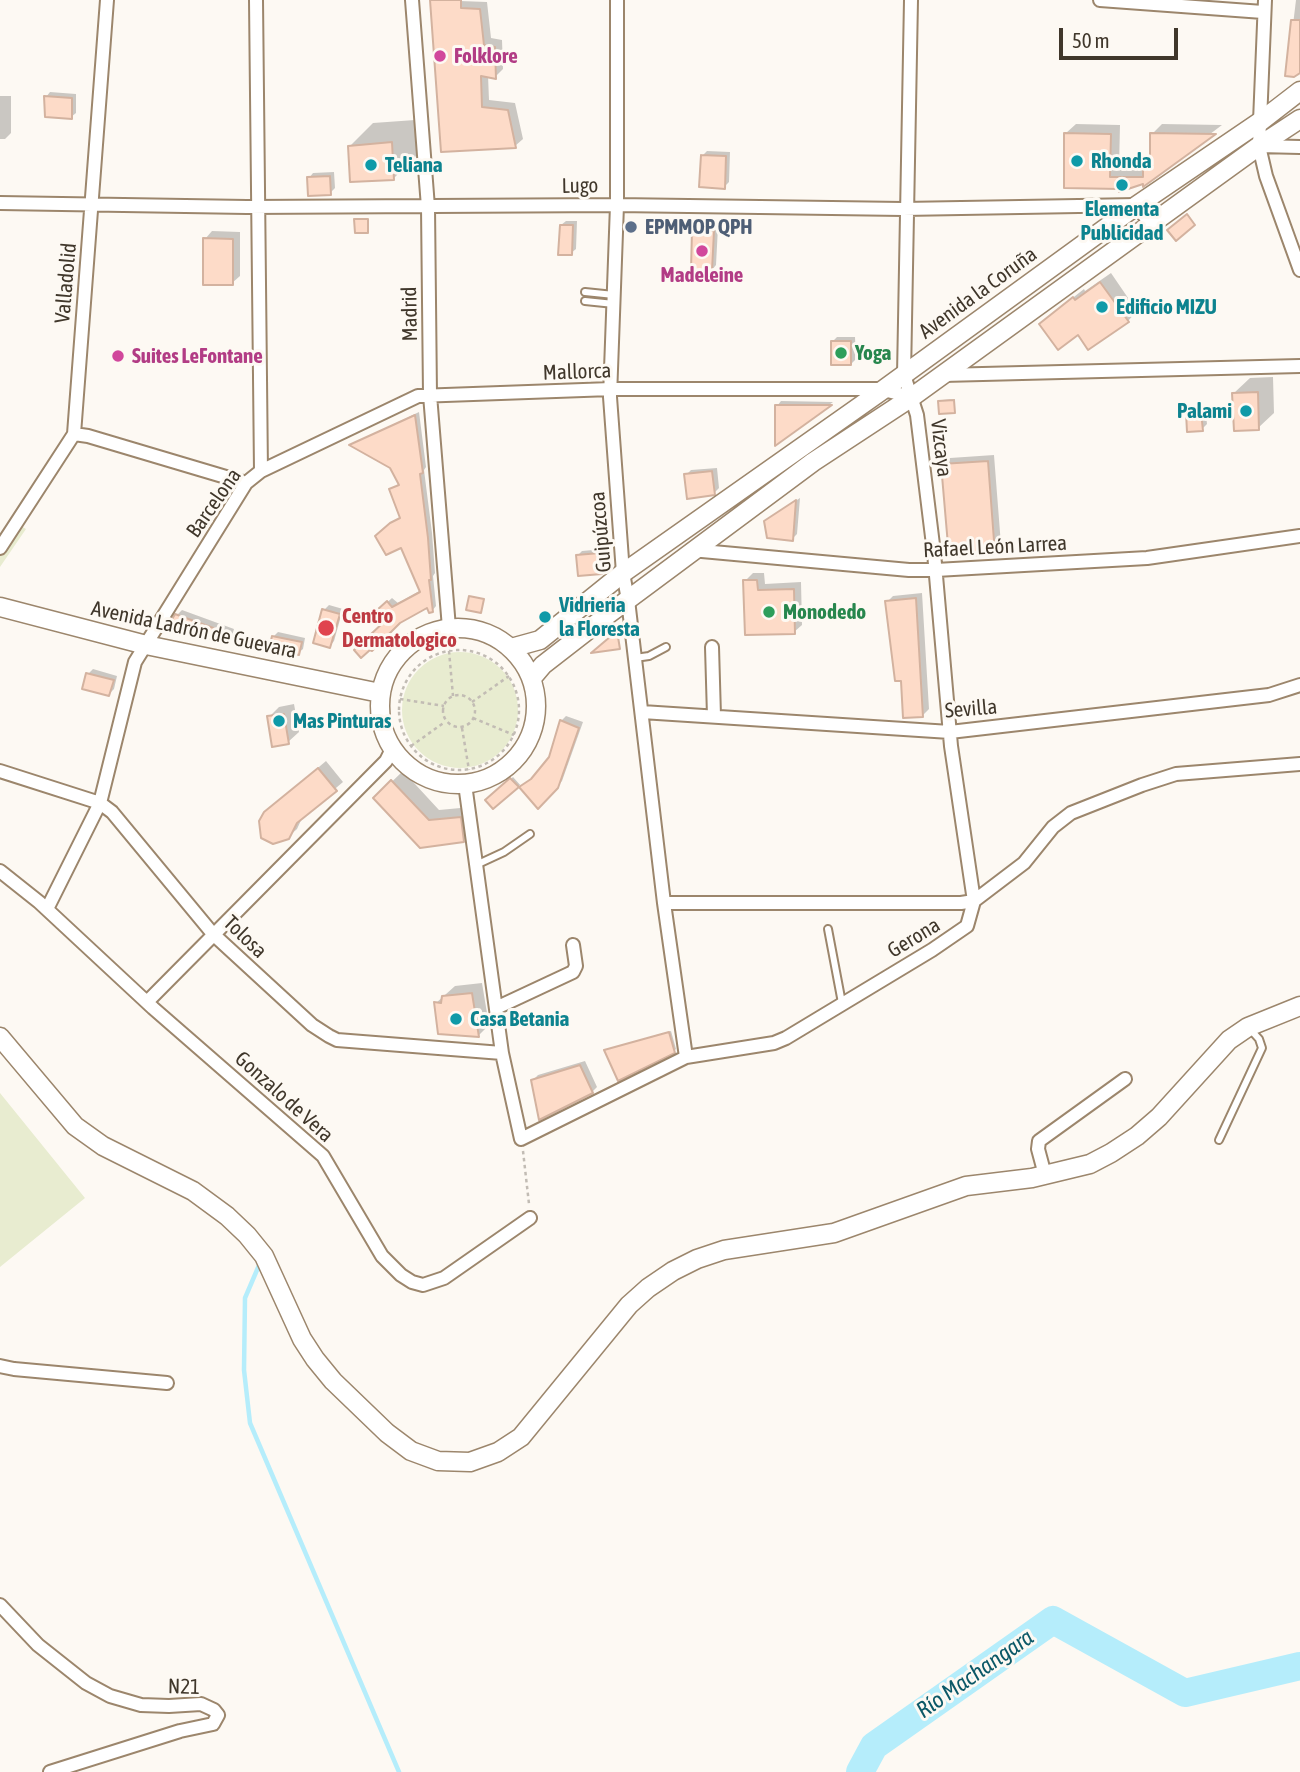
<!DOCTYPE html>
<html>
<head>
<meta charset="utf-8">
<style>
  body { margin:0 }
  #map { position:relative; width:1300px; height:1772px; overflow:hidden; background:#fdf9f3; font-family:"Asap Condensed",sans-serif }
  canvas { display:block }
  .scale { position:absolute; left:1059px; top:28px; width:119px; height:32px; box-sizing:border-box; border:4px solid #40372b; border-top:0; padding-left:9px; font-size:21px; line-height:24px; white-space:nowrap; color:#40372b; -webkit-text-stroke:5px #fdf9f3; paint-order:stroke }
</style>
</head>
<body>
<div id="map">
<canvas width="1300" height="1772"></canvas>
<div class="scale">50 m</div>
</div>
<script>
const ctx = document.querySelector('canvas').getContext('2d');
ctx.lineJoin = 'round';
function paint(path, color) { ctx.fillStyle = color; ctx.fill(path, 'evenodd'); }
const toPath = rows => new Path2D(rows.map(r => 'M' + r).join(''));
function trace(path, color, width, dash) { ctx.strokeStyle = color; ctx.lineWidth = width; ctx.lineCap = dash ? 'butt' : 'round'; ctx.setLineDash(dash || []); ctx.stroke(path); }
function write(font, color, halo, rows, align = 'center') {
  ctx.font = font + ' "Asap Condensed",sans-serif'; ctx.lineWidth = 6; ctx.setLineDash([]); ctx.textBaseline = 'middle'; ctx.strokeStyle = halo; ctx.fillStyle = color; for (const [text, x, y, turn = 0] of rows) {
    ctx.save(); ctx.translate(x, y); ctx.rotate((+turn || 0) * Math.PI / 180); ctx.textAlign = isNaN(turn) ? turn : align; if (halo) ctx.strokeText(text, 0, 0); ctx.fillText(text, 0, 0); ctx.restore();
  }
}
const green = toPath([
  [21,526,26,529,0,567,0,556],
  '402 710a58 58 0 1 1 116 0a58 58 0 1 1-116 0Z',
  [0,1093,85,1198,0,1267]
]);
const shadow = toPath([
  [433,0,487,2,491,38,502,40,503,69,495,77,488,75,489,100,515,103,523,139,515,146,442,150],
  [1296,0,1300,0,1300,70,1287,74],
  [50,92,76,94,76,113,71,117,46,97],
  [0,96,11,96,11,133,5,139,0,139],
  [415,120,417,155,394,178,350,146,373,123],
  [1076,124,1120,125,1119,168,1145,168,1145,160,1152,152,1152,134,1162,124,1222,125,1144,184,1144,182,1120,190,1066,133],
  [707,151,730,152,729,182,724,187,702,156],
  [334,172,335,188,330,193,309,178,313,173],
  [566,221,577,221,576,249,571,253,561,225],
  [699,226,718,227,716,265,712,270,694,231],
  [212,231,240,232,240,276,232,283,205,239],
  [1111,273,1137,311,1128,321,1078,333,1051,315,1084,289,1085,291],
  [837,337,855,337,856,359,851,364,832,342],
  [1273,377,1274,413,1258,428,1234,393,1250,378],
  [955,399,954,411,940,402,942,400],
  [781,401,833,402,777,443,777,406],
  [1205,407,1207,424,1202,429,1187,413,1192,408],
  [419,412,426,467,424,470,432,533,435,573,433,576,436,606,432,611,428,606,388,619,379,610,392,598,398,603,421,590,402,546,377,536,402,517,391,489,400,483,391,467,352,444],
  [994,455,1001,545,994,552,943,464,950,458],
  [717,468,719,488,714,493,686,475,691,470],
  [800,498,797,534,792,539,771,517],
  [604,549,606,568,601,572,577,556,582,551],
  [753,573,764,573,765,584,801,582,802,625,794,632,745,581],
  [922,593,929,709,923,715,903,679,887,602,893,596],
  [329,605,343,609,334,641,330,646,324,610],
  [182,610,234,629,232,636,227,640,177,615],
  [278,632,305,638,303,649,298,653,274,636],
  [93,669,117,676,114,689,109,694,88,674],
  [294,704,299,732,288,742,269,717,279,707],
  [566,716,583,722,562,781,538,806,520,785,493,807,488,800,513,777,522,787,536,776,550,758,561,721],
  [326,761,343,782,303,816,297,829,288,837,274,805],
  [403,771,439,810,471,807,474,830,463,841,375,798],
  [482,983,489,1025,479,1035,436,1003,455,986],
  [671,1031,676,1049,674,1051,607,1050],
  [585,1061,597,1087,592,1092,533,1080,538,1075]
]);
const stream = toPath([
  [260,1263,245,1298,244,1370,250,1423,399,1772]
]);
const river = toPath([
  [860,1772,874,1746,1053,1620,1185,1693,1300,1666]
]);
const building = toPath([
  [430,0,461,0,461,8,480,9,484,45,495,47,496,79,481,76,482,107,508,110,516,148,441,152,430,0],
  [1291,20,1300,20,1300,73,1294,77,1285,76,1291,20],
  [44,96,72,98,72,119,45,117,44,96],
  [1064,133,1111,134,1110,177,1143,177,1143,159,1150,159,1150,133,1216,134,1143,187,1143,184,1119,192,1119,189,1064,188,1064,133],
  [392,142,394,180,350,182,348,146,392,142],
  [701,155,726,156,725,189,699,187,701,155],
  [330,176,331,195,308,196,307,177,330,176],
  [1187,214,1195,225,1176,241,1167,230,1187,214],
  [354,219,368,219,368,233,355,233,354,219],
  [560,225,573,225,572,255,558,255,560,225],
  [692,230,714,231,712,271,691,270,692,230],
  [203,238,233,239,233,285,203,285,203,238],
  [1100,282,1129,322,1088,350,1078,335,1058,350,1039,324,1073,297,1075,300,1100,282],
  [831,341,851,341,851,365,831,365,831,341],
  [1258,392,1259,430,1234,431,1232,393,1258,392],
  [954,400,955,413,939,414,938,401,954,400],
  [775,405,832,405,775,446,775,405],
  [1201,411,1203,431,1187,432,1186,412,1201,411],
  [415,415,423,473,420,474,428,538,431,580,429,580,433,612,429,613,427,608,400,623,372,651,370,650,361,658,354,650,386,620,377,610,387,601,392,607,420,592,401,548,386,555,375,536,390,523,400,518,389,489,399,485,390,468,349,445,415,415],
  [988,461,995,554,949,557,941,464,988,461],
  [712,471,715,495,687,499,684,474,712,471],
  [796,500,793,541,767,538,764,521,796,500],
  [600,553,602,574,578,576,576,555,600,553],
  [743,580,757,580,758,590,794,589,795,634,745,635,743,580],
  [469,596,484,599,481,613,466,610,469,596],
  [916,598,923,717,903,718,901,681,895,681,885,601,916,598],
  [322,609,340,614,330,648,313,643,322,609],
  [175,614,230,634,228,642,176,632,170,623,175,614],
  [617,631,620,649,591,653,617,631],
  [272,636,302,642,299,655,269,649,272,636],
  [86,673,114,680,109,696,82,689,86,673],
  [284,714,289,744,272,747,267,716,284,714],
  [560,720,579,728,558,788,538,809,519,787,531,779,549,757,560,720],
  [318,768,337,791,297,823,289,839,273,844,261,838,259,821,264,812,318,768],
  [510,778,519,787,493,809,485,800,510,778],
  [391,780,429,820,461,817,464,842,420,848,373,798,391,780],
  [472,993,479,1037,438,1034,434,1002,441,1003,442,996,472,993],
  [669,1032,675,1053,618,1081,604,1050,669,1032],
  [580,1065,593,1093,539,1120,531,1080,580,1065]
]);
const path = toPath([
  '399 710a60 60 0 1 1 120 0a60 60 0 1 1-120 0Z',
  [449,651,453,696],
  '443 711a16 16 0 1 1 32 0a16 16 0 1 1-32 0Z',
  [400,699,444,706],
  [472,702,509,676],
  [473,718,514,735],
  [462,728,469,770],
  [411,746,445,722],
  [523,1151,529,1204]
]);
const lane = toPath([
  [585,292,614,295],
  [585,301,614,304],
  [635,658,649,656,666,647],
  [476,865,504,852,530,834],
  [828,929,842,1003],
  [1219,1140,1262,1048,1259,1039,1249,1028]
]);
const street = toPath([
  [256,0,261,471],
  [412,0,428,207,430,395,449,628],
  [617,0,617,205,610,397,623,573,628,600,664,903,686,1057],
  [1100,0,1263,12],
  [1265,0,1259,146,1266,176,1300,270],
  [1259,146,1300,147],
  [0,203,247,207,617,205,903,209,1137,205,1150,224],
  [943,375,1300,366],
  [74,434,88,436,246,483],
  [0,548,74,434,107,0],
  [691,550,909,570,936,570,1147,558,1300,536],
  [712,647,714,716],
  [642,712,950,732,1269,695,1300,685],
  [0,771,100,803,112,812,213,934,312,1025,329,1036,337,1040,502,1053],
  [465,784,502,1053,521,1139,686,1057,774,1043,786,1038,932,950,967,926,974,901,951,746,934,553,917,415,904,375,911,0],
  [0,871,39,902,153,1008,323,1156,382,1256,401,1275,412,1282,423,1285,444,1278,530,1218],
  [664,903,961,903,974,901,1024,863,1053,827,1071,813,1142,785,1176,774,1300,764],
  [47,909,100,803,135,662,246,483,261,471,418,396,611,389,879,389,912,397],
  [147,1002,386,761,392,749],
  [496,1008,573,972,576,966,573,945],
  [1045,1175,1038,1149,1039,1141,1125,1079],
  [0,1366,14,1369,167,1383],
  [0,1605,38,1645,86,1683,110,1696,141,1705,169,1706,201,1704,214,1710,218,1715,213,1724,180,1731,50,1772]
]);
const secondary = toPath([
  [0,607,146,645,380,693],
  '380 706a78 78 0 1 1 156 0a78 78 0 1 1-156 0Z',
  [511,648,540,640,623,573,880,392,1136,206,1261,121,1300,91],
  [532,678,543,665,610,613,813,462,912,397,1259,146,1300,119],
  [0,1037,75,1126,103,1146,193,1191,227,1216,247,1235,264,1256,302,1339,315,1359,333,1381,387,1433,411,1451,438,1461,470,1462,498,1452,521,1437,629,1305,648,1288,673,1271,697,1259,724,1250,834,1233,966,1186,1032,1178,1090,1164,1111,1153,1137,1136,1159,1117,1229,1040,1248,1027,1300,1006]
]);
const markers = [
  [440,56,7,"#d1479c"],
  [1077,161,7,"#0f9aa8"],
  [371,165,7,"#0f9aa8"],
  [1122,185,7,"#0f9aa8"],
  [631,227,7,"#5c6f8a"],
  [702,251,7,"#d1479c"],
  [1102,307,7,"#0f9aa8"],
  [841,353,7,"#2e9e5b"],
  [118,356,7,"#d1479c"],
  [1246,411,7,"#0f9aa8"],
  [769,612,7,"#2e9e5b"],
  [545,617,7,"#0f9aa8"],
  [326,628,9,"#e0444e"],
  [279,721,7,"#0f9aa8"],
  [456,1019,7,"#0f9aa8"]
];
const hotelNames = [
  ["Folklore",454,56],
  ["Madeleine",702,275,"center"],
  ["Suites LeFontane",132,356]
];
const cultureNames = [
  ["Rhonda",1091,161],
  ["Teliana",385,165],
  ["Elementa",1122,209,"center"],
  ["Publicidad",1122,233,"center"],
  ["Edificio MIZU",1116,307],
  ["Palami",1232,411,"right"],
  ["Vidrieria",559,605],
  ["la Floresta",559,629],
  ["Mas Pinturas",293,721],
  ["Casa Betania",470,1019]
];
const streetNames = [
  ["Lugo",580,186,-1],
  ["Valladolid",66,283,-85],
  ["Avenida la Coruña",978,293,-36],
  ["Madrid",410,314,-91],
  ["Mallorca",577,372,-2],
  ["Vizcaya",941,448,83],
  ["Barcelona",214,503,-55],
  ["Guipúzcoa",601,532,-95],
  ["Rafael León Larrea",995,547,-3],
  ["Avenida Ladrón de Guevara",194,630,12],
  ["Sevilla",971,709,-5],
  ["Tolosa",245,937,44],
  ["Gerona",914,938,-31],
  ["Gonzalo de Vera",284,1097,42],
  ["N21",184,1687,1]
];
const serviceNames = [
  ["EPMMOP QPH",645,227]
];
const leisureNames = [
  ["Yoga",855,353],
  ["Monodedo",783,612]
];
const healthNames = [
  ["Centro",342,616],
  ["Dermatologico",342,640]
];
const waterNames = [
  ["Río Machangara",975,1674,-35]
];
paint(green, '#e8ecd0');
paint(shadow, '#0003');
trace(stream, '#b5edfb', 4.5);
trace(river, '#b5edfb', 28);
paint(building, '#fddbc8');
trace(building, '#d3b29f', 2);
trace(lane, '#9c866c', 10);
trace(street, '#9c866c', 16);
trace(secondary, '#9c866c', 21);
trace(path, '#c2bcb4', 2.5, [3.5, 3.5]);
trace(lane, '#fff', 6);
trace(street, '#fff', 12);
trace(secondary, '#fff', 18);
for (const [x, y, r, color] of markers) { const dot = new Path2D(); dot.arc(x, y, r, 0, 2 * Math.PI); ctx.fillStyle = color; ctx.fill(dot); trace(dot, '#fdf9f3', 2.5); }
write('bold 21px', '#b23c85', '#fdf9f3', hotelNames, 'left');
write('bold 21px', '#0d838f', '#fdf9f3', cultureNames, 'left');
write('21px', '#40372b', '#fdf9f3', streetNames);
write('bold 21px', '#4e5e75', '#fdf9f3', serviceNames, 'left');
write('bold 21px', '#27864d', '#fdf9f3', leisureNames, 'left');
write('bold 21px', '#be3a42', '#fdf9f3', healthNames, 'left');
write('italic 23px', '#0b5867', '#fdf9f3', waterNames);
</script>
</body>
</html>
